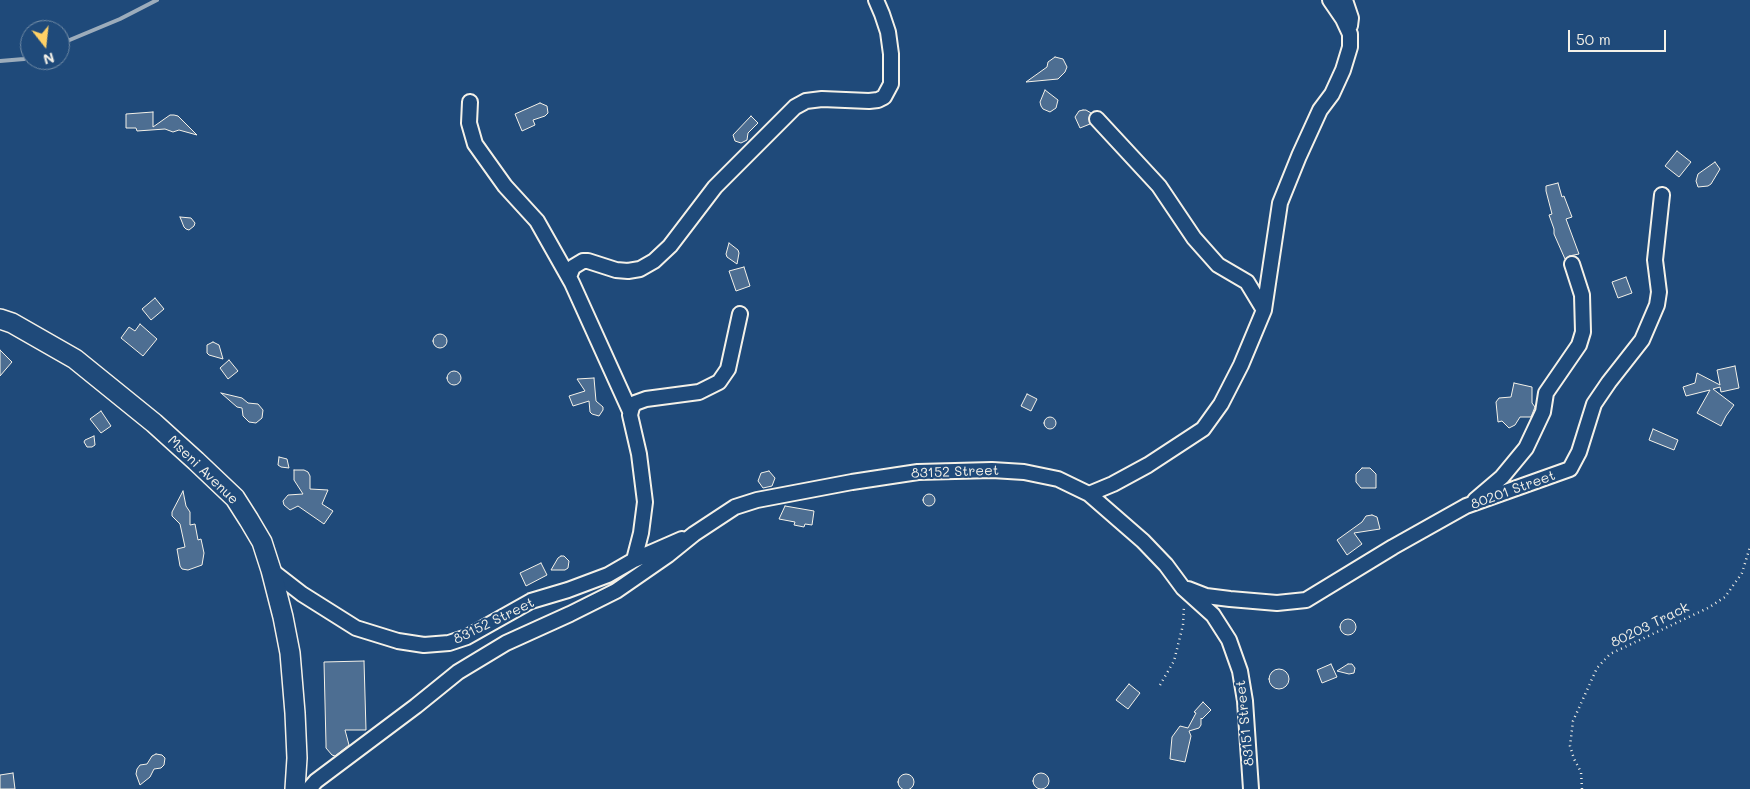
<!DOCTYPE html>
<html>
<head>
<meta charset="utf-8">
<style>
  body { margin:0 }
  #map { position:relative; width:1750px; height:789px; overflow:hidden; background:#1f4a7a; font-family:Mali,sans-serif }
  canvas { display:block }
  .north { position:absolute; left:20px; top:20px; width:50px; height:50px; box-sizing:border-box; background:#1f4a7a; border:1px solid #748da6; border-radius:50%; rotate:164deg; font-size:14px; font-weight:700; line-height:20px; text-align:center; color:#f4f1e8 }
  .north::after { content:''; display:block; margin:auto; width:18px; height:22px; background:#ffd166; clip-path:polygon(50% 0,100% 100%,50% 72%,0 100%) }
  .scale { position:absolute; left:1568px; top:30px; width:98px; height:22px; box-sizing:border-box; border:2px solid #f4f1e8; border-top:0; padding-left:6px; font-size:15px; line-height:18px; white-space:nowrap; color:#f4f1e8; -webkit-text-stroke:4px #1f4a7a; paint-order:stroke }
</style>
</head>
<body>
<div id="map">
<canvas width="1750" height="789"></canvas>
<div class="north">N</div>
<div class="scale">50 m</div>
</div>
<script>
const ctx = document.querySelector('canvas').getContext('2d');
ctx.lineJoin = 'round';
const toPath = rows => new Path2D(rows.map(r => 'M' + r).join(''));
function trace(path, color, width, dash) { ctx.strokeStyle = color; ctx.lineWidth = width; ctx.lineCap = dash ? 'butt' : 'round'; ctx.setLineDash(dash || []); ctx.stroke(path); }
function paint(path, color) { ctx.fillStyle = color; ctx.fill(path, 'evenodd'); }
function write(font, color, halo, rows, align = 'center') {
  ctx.font = font + ' Mali,sans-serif'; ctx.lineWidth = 4; ctx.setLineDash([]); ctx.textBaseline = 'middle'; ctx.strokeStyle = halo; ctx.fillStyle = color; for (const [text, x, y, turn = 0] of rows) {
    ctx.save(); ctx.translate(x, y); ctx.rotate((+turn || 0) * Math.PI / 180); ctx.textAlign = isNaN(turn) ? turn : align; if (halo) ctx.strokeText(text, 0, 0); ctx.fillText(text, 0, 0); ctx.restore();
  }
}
const stream = toPath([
  [60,44,120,19,157,0],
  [0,61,24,59,30,56]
]);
const building = toPath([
  [1055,57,1063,59,1067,67,1065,72,1058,79,1026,82,1047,67,1048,62,1055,57],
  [1045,90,1058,100,1056,108,1050,112,1043,109,1041,106,1040,102,1045,90],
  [540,103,547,106,548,113,545,116,533,120,535,125,522,131,515,114,540,103],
  [1083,110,1086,110,1091,113,1089,117,1090,124,1080,128,1075,117,1079,111,1083,110],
  [153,112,153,127,170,115,174,115,178,116,197,135,179,130,173,132,165,129,137,131,136,128,126,128,126,114,153,112],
  [751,116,758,123,748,133,747,140,741,143,735,141,733,135,751,116],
  [1677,151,1691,162,1679,177,1665,166,1677,151],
  [1715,162,1720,169,1711,184,1708,186,1698,187,1696,181,1698,174,1715,162],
  [1558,183,1562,197,1564,196,1572,217,1566,219,1579,254,1569,256,1565,259,1554,234,1554,229,1549,215,1552,214,1546,191,1546,186,1558,183],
  [180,217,191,218,195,223,194,226,189,230,186,229,184,227,180,217],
  [729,243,738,250,739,253,737,264,727,257,726,254,729,243],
  [744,267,750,286,736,291,729,271,744,267],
  [1626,277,1632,293,1618,298,1612,282,1626,277],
  [155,298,164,309,151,320,142,309,155,298],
  [140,324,157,339,143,356,121,338,129,327,135,331,140,324],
  '433 341a7 7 0 1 1 14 0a7 7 0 1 1-14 0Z',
  [213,342,219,345,223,359,209,355,207,353,207,345,213,342],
  [0,350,12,362,0,376,0,350],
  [229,360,238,371,228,379,220,368,229,360],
  [1735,366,1739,388,1721,392,1720,387,1713,389,1734,405,1726,416,1721,426,1697,413,1710,390,1686,396,1683,387,1695,383,1697,373,1720,385,1717,370,1735,366],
  '447 378a7 7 0 1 1 14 0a7 7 0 1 1-14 0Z',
  [594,378,596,401,603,407,603,410,599,416,592,414,590,412,589,401,573,406,569,396,585,391,577,379,594,378],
  [1514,383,1532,387,1532,403,1535,407,1531,417,1520,417,1515,425,1509,428,1502,421,1498,422,1496,402,1499,398,1511,397,1514,383],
  [221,393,242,398,248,403,258,404,263,410,262,418,256,423,249,422,243,416,242,408,237,407,221,393],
  [1027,394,1037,399,1031,411,1021,406,1027,394],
  [101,411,111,426,101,433,90,419,101,411],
  '1044 423a6 6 0 1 1 12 0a6 6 0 1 1-12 0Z',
  [1653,429,1678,440,1674,450,1649,440,1653,429],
  [94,436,95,445,92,447,87,447,84,442,85,440,94,436],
  [279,457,287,459,289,468,281,467,278,465,279,457],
  [1362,468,1370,468,1376,474,1376,488,1361,488,1356,482,1356,474,1362,468],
  [294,470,304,470,308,472,310,476,310,489,328,490,322,504,333,511,324,524,298,506,290,510,284,505,283,501,288,495,303,494,294,480,294,470],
  [769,471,775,478,772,486,763,488,758,481,761,473,769,471],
  [183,491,186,506,190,512,190,525,195,524,198,540,201,539,204,553,202,565,188,570,182,569,180,566,177,549,185,547,180,524,172,516,172,512,183,491],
  '923 500a6 6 0 1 1 12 0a6 6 0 1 1-12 0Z',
  [785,506,814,511,812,525,805,524,804,527,794,525,795,522,779,519,785,506],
  [1372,515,1377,517,1380,529,1354,533,1362,544,1347,555,1337,540,1362,522,1366,516,1372,515],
  [561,556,564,556,569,561,568,568,565,570,551,570,558,558,561,556],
  [541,563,547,575,526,586,520,573,541,563],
  '1340 627a8 8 0 1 1 16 0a8 8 0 1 1-16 0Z',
  [364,661,366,730,345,730,349,745,335,756,332,755,326,748,326,744,324,662,364,661],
  [1331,664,1337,677,1322,683,1317,670,1331,664],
  [1348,664,1352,664,1355,668,1354,673,1349,674,1337,671,1348,664],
  '1269 679a10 10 0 1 1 20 0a10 10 0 1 1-20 0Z',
  [1129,684,1140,693,1128,709,1116,700,1129,684],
  [1203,702,1211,710,1202,719,1201,718,1201,725,1199,728,1189,731,1191,736,1185,762,1170,759,1172,737,1180,726,1188,728,1196,713,1194,712,1203,702],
  [156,754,162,755,165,758,164,765,161,768,154,769,150,777,140,785,136,774,137,769,140,765,147,764,152,756,156,754],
  '1033 781a8 8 0 1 1 16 0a8 8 0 1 1-16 0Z',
  [13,773,15,789,0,789,0,775,13,773],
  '898 782a8 8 0 1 1 16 0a8 8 0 1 1-16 0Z'
]);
const path = toPath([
  [1160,685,1174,661,1183,625,1184,606],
  [1582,789,1581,772,1574,759,1570,746,1573,721,1597,668,1610,654,1708,608,1725,597,1742,573,1750,547]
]);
const street = toPath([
  [1345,0,1351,18,1350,26],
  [470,102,469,123,475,144,505,186,537,221,572,283,630,411],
  [1097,119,1159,186,1194,238,1218,265,1247,282,1264,310],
  [572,283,569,277,573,267,583,261,588,261,616,270,628,271,640,269,654,261,670,246,715,187,795,107,806,101,822,99,869,101,878,100,884,97,891,84,891,54,888,32,882,14,876,0],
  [1089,494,1113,484,1148,465,1203,429,1221,404,1241,365,1264,310,1280,203,1299,156,1320,110,1332,94,1343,70,1350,47,1350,34,1343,19,1330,0],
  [1475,500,1502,477,1526,448,1543,412,1546,393,1579,345,1583,332,1582,295,1572,264],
  [634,560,641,533,645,502,639,454,630,415,632,407,635,403,646,399,699,392,719,382,728,369,740,314],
  [271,570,302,594,356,628,398,641,424,645,449,643,467,637,531,601,568,590,608,575,634,560,682,539],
  [1188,589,1206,596,1230,599,1277,603,1306,600,1393,547,1466,506,1570,469,1579,452,1594,404,1609,382,1642,340,1657,305,1659,292,1655,260,1662,195],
  [309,789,316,781,416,706,458,672,506,643,570,614,616,591,668,555,694,534,735,507,757,500,852,482,918,472,992,470,1024,472,1058,479,1089,494,1143,541,1166,565,1183,588,1213,615,1229,640,1240,671,1245,701,1251,789]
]);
const secondary = toPath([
  [0,319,12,323,75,359,154,423,196,461,235,498,249,520,262,542,271,570,283,617,290,653,295,713,297,758,295,789]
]);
const streetNames = [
  ["Mseni Avenue",203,470,44],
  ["83152 Street",955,472,-2],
  ["80201 Street",1513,490,-20],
  ["83152 Street",494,621,-26],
  ["80203 Track",1650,625,-26],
  ["83151 Street",1245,723,-96]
];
trace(stream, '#9cacbb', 4);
paint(building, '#4d6e92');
trace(building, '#f4f1e8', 1);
trace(street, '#f4f1e8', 18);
trace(secondary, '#f4f1e8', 22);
trace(path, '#f4f1e8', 2.5, [1, 4]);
trace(street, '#1f4a7a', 14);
trace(secondary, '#1f4a7a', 19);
write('14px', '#f4f1e8', '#1f4a7a', streetNames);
</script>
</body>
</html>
